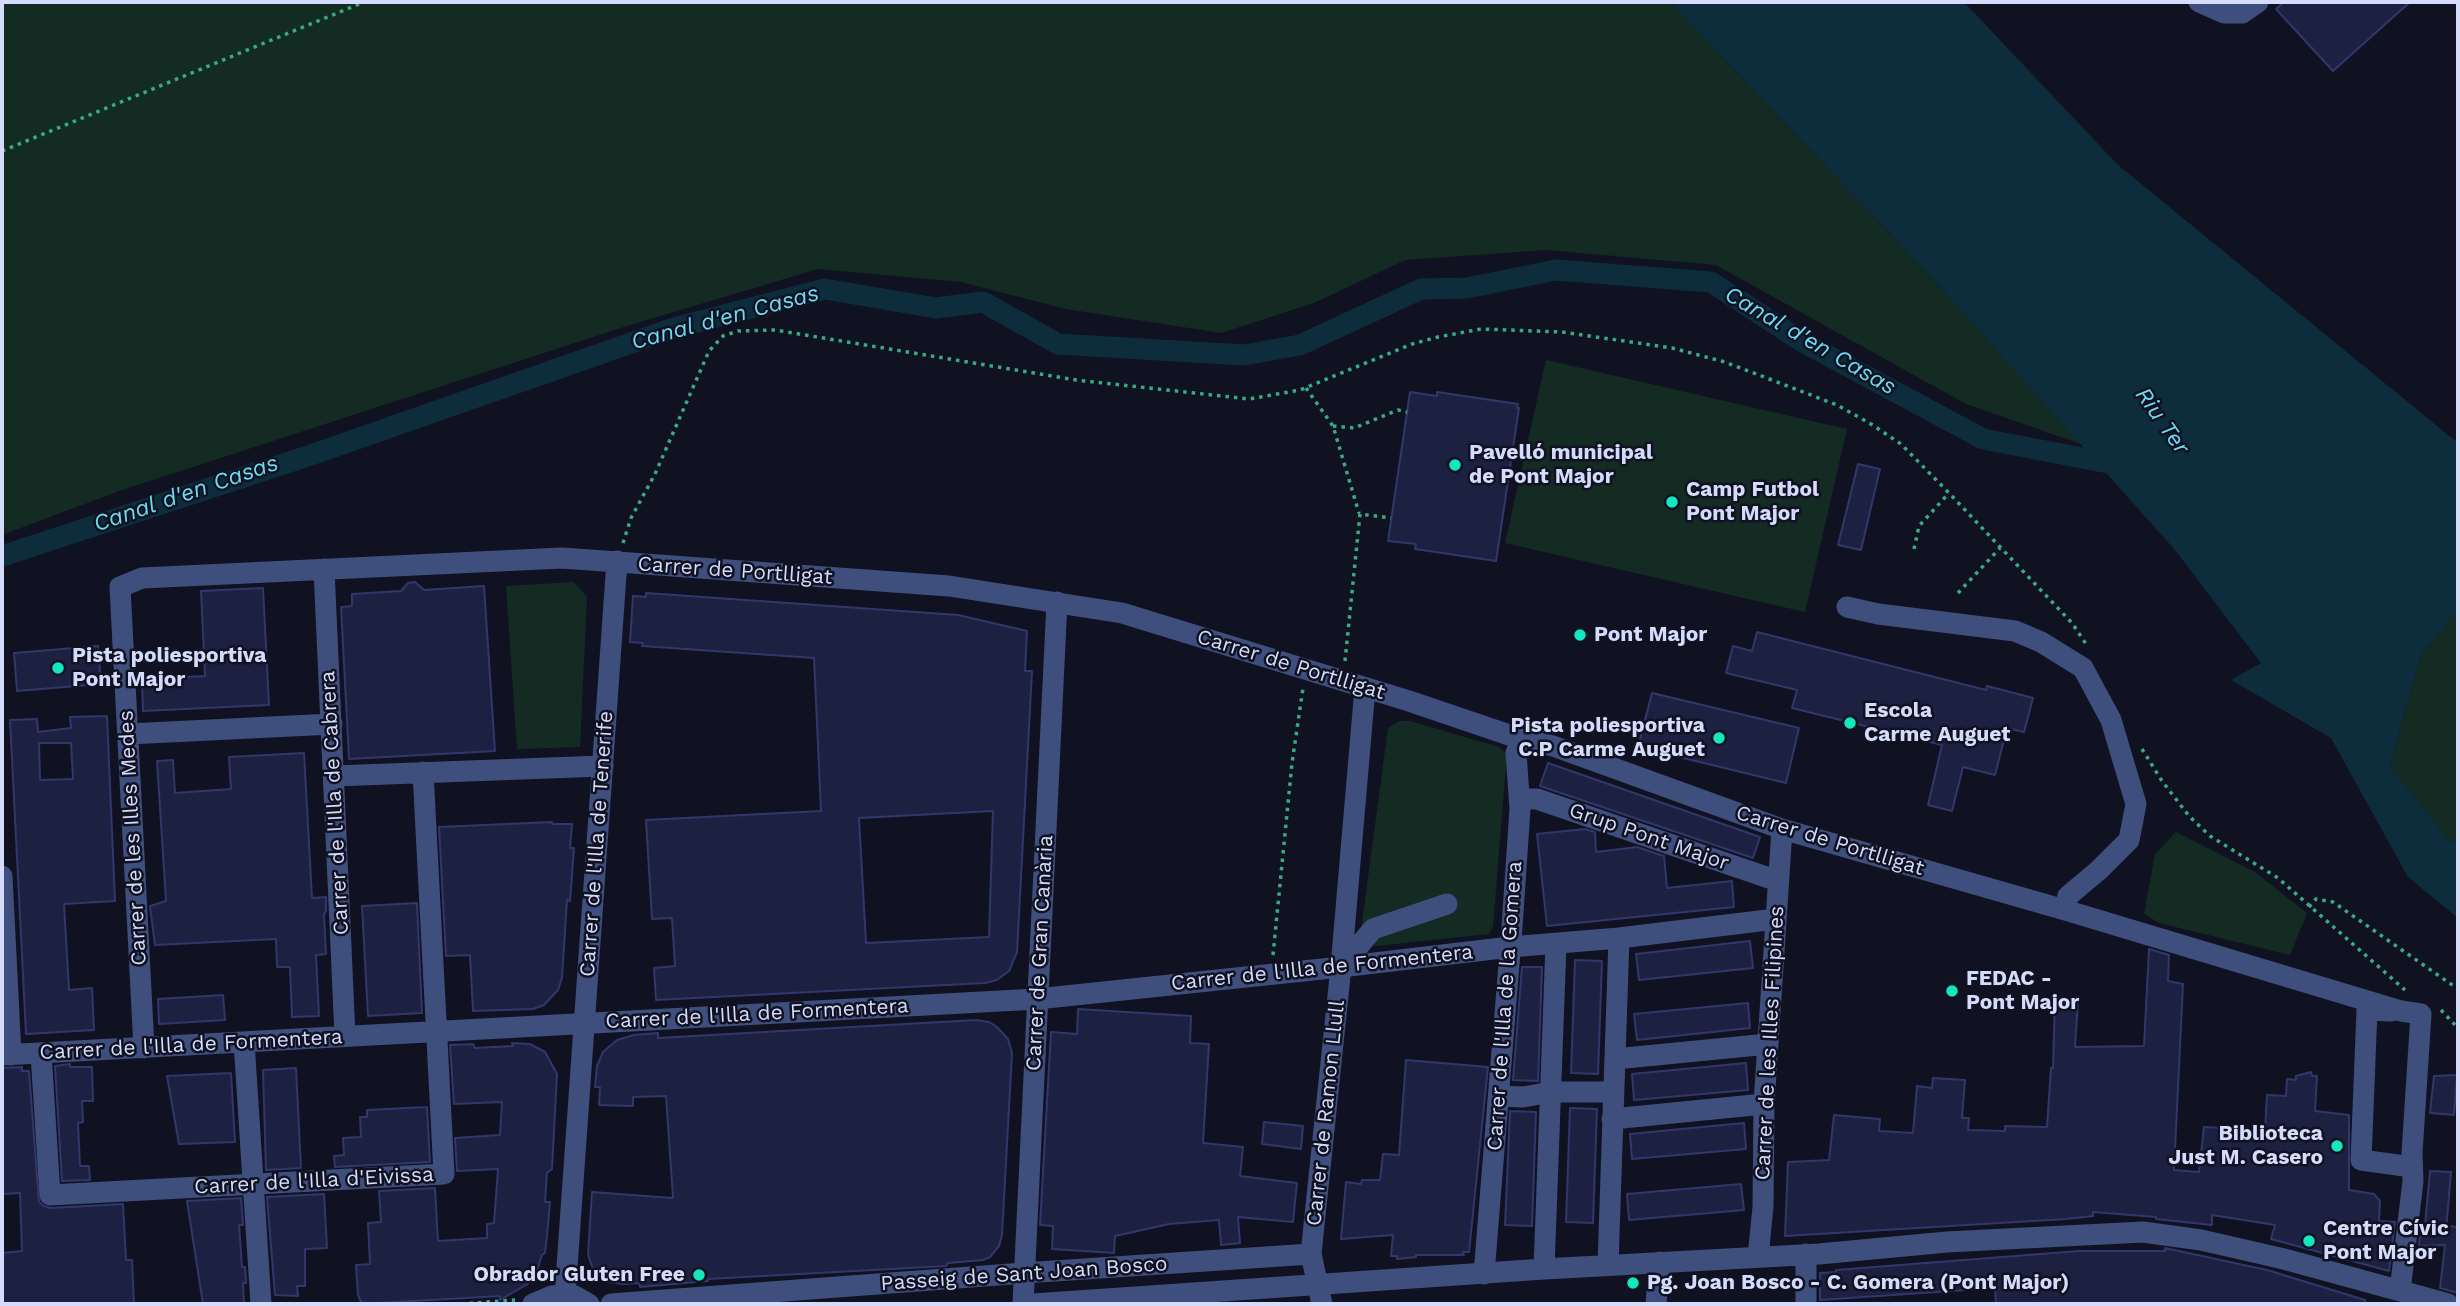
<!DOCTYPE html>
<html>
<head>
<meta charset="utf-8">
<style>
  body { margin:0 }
  #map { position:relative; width:2460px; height:1306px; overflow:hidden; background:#101222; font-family:"Work Sans",sans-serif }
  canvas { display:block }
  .frame { position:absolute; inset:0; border:4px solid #d4dbfb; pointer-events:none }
</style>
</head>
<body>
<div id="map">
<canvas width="2460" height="1306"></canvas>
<div class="frame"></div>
</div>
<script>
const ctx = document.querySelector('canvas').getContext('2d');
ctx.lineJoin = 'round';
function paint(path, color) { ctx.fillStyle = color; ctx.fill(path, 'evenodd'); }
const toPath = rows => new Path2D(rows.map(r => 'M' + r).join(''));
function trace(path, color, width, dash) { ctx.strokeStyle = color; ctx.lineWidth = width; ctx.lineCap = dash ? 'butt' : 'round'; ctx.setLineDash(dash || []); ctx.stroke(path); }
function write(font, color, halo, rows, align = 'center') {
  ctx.font = font + ' "Work Sans",sans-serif'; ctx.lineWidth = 5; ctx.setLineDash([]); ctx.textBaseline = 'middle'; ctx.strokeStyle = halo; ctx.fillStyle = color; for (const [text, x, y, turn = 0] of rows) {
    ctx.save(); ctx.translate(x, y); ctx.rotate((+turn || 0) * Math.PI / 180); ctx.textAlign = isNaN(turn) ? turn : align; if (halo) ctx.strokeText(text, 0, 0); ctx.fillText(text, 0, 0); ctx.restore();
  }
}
const green = toPath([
  [2,2,1670,2,1933,279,2081,444,1966,404,1716,265,1546,250,1405,260,1314,303,1221,333,1066,309,961,282,818,269,630,325,122,490,2,535],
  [1546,360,1847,429,1805,612,1505,543],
  [574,582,587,597,580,747,517,749,506,586],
  [2458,611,2458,843,2448,839,2390,766,2421,655],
  [1400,721,1410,721,1499,747,1507,754,1493,926,1489,934,1376,946,1365,942,1361,930,1388,728],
  [2176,832,2255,872,2307,913,2290,955,2159,923,2144,914,2155,854]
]);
const water = toPath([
  [1670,2,1964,2,2118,165,2458,443,2458,611,2421,655,2390,766,2448,839,2458,843,2458,918,2408,877,2331,738,2231,680,2261,663,2175,550,1933,279]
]);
const canal = toPath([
  [2,556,308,456,674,328,825,289,936,308,983,302,1058,344,1244,355,1300,345,1421,289,1467,288,1556,270,1711,282,1801,341,1983,439,2124,466]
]);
const building = toPath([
  [2284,2,2410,2,2333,71,2276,9,2284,2],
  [1410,392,1437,396,1437,392,1518,404,1517,408,1519,408,1496,561,1415,549,1416,544,1388,541,1410,392],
  [1858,464,1880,469,1861,550,1838,545,1858,464],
  [415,582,424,590,484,586,495,751,349,759,341,607,352,606,352,594,401,591,408,583,415,582],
  [263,588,269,705,143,711,142,679,205,676,201,591,263,588],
  [646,593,958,615,1027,631,1025,671,1032,671,1017,952,1009,971,997,980,985,983,656,1000,654,968,675,966,672,918,652,919,646,820,821,811,814,658,642,646,643,643,630,642,633,596,646,597,646,593],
  [993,811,989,937,866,943,859,818,993,811],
  [1757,632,1986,690,1987,686,2033,698,2024,732,2007,728,1995,775,1963,767,1952,811,1928,805,1942,745,1792,708,1797,690,1726,673,1733,646,1752,651,1757,632],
  [98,646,101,684,17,691,14,653,98,646],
  [1652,693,1799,728,1786,783,1638,747,1652,693],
  [107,716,115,901,64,904,69,990,92,988,94,1030,26,1034,10,720,37,719,38,732,71,728,70,717,107,716],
  [39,743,71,743,73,779,40,780,39,743],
  [304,753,312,898,326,897,326,911,324,914,326,954,316,955,319,1016,292,1017,290,967,277,967,276,939,155,945,150,906,166,901,157,761,173,760,175,793,231,789,229,757,304,753],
  [1548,763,1760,837,1753,858,1540,786,1548,763],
  [552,822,552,824,572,824,570,848,574,848,570,901,567,900,562,978,558,990,544,1005,533,1009,473,1011,470,955,446,956,439,827,552,822],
  [1585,829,1595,832,1596,852,1637,847,1664,856,1667,888,1732,881,1734,907,1547,926,1537,834,1585,829],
  [417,903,422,1013,368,1016,362,906,417,903],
  [1750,941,1753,968,1639,980,1636,954,1750,941],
  [2149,949,2169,955,2168,981,2183,984,2174,1170,2199,1172,2204,1127,2265,1130,2267,1095,2286,1096,2287,1079,2296,1080,2296,1076,2311,1072,2312,1076,2317,1076,2315,1111,2349,1115,2349,1190,2374,1194,2380,1201,2379,1221,2395,1222,2389,1271,2271,1239,2275,1225,2212,1215,2212,1225,2156,1219,2156,1217,2093,1212,2093,1216,2066,1219,1785,1236,1788,1162,1829,1160,1834,1115,1880,1119,1879,1131,1913,1133,1917,1086,1932,1088,1933,1078,1965,1080,1962,1118,1969,1118,1968,1130,2005,1131,2005,1126,2047,1127,2051,1068,2053,1068,2055,1001,2078,1002,2075,1047,2144,1046,2149,949],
  [1575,960,1602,961,1598,1074,1571,1073,1575,960],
  [1522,967,1542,967,1538,1081,1513,1080,1522,967],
  [223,995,225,1020,159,1024,158,999,223,995],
  [1748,1003,1750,1028,1637,1040,1634,1014,1748,1003],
  [1078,1009,1191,1016,1190,1043,1209,1044,1203,1143,1243,1147,1240,1176,1297,1183,1293,1222,1238,1217,1240,1243,1221,1245,1219,1220,1169,1224,1115,1236,1114,1253,1052,1249,1053,1226,1040,1225,1051,1032,1077,1034,1078,1009],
  [976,1020,989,1022,997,1027,1008,1039,1012,1053,1002,1235,999,1246,990,1257,983,1260,948,1263,946,1266,708,1279,708,1281,640,1287,639,1283,622,1284,609,1282,601,1277,593,1269,588,1255,592,1192,673,1198,666,1096,633,1097,633,1106,599,1105,600,1087,595,1087,597,1066,603,1052,617,1040,634,1035,658,1033,658,1038,976,1020],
  [512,1043,530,1044,545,1052,557,1074,552,1169,547,1173,545,1202,550,1202,547,1236,545,1253,542,1255,535,1277,526,1285,500,1300,500,1296,362,1304,358,1295,356,1265,370,1264,368,1223,381,1222,379,1191,435,1188,438,1241,487,1238,487,1224,494,1223,498,1169,457,1171,455,1138,500,1135,502,1102,454,1104,450,1045,473,1044,475,1048,513,1046,512,1043],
  [1406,1060,1488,1067,1469,1252,1463,1252,1464,1255,1416,1255,1416,1257,1397,1259,1397,1256,1391,1256,1393,1235,1341,1239,1346,1182,1361,1184,1362,1180,1380,1180,1383,1154,1399,1155,1406,1060],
  [1746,1063,1748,1090,1634,1100,1632,1074,1746,1063],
  [70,1064,70,1067,92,1067,93,1101,82,1101,83,1122,78,1123,80,1166,89,1166,90,1180,62,1181,55,1066,70,1064],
  [22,1067,22,1071,29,1071,39,1202,44,1206,51,1208,123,1204,126,1260,132,1260,134,1304,2,1304,2,1253,22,1251,20,1193,2,1194,2,1068,22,1067],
  [296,1068,301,1168,266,1170,263,1070,296,1068],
  [231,1073,235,1142,179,1144,167,1076,231,1073],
  [2457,1075,2454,1115,2430,1113,2434,1076,2457,1075],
  [427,1107,430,1162,335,1167,334,1156,344,1155,343,1138,361,1137,360,1117,367,1117,367,1110,427,1107],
  [1570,1108,1597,1109,1593,1223,1566,1222,1570,1108],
  [1510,1111,1536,1112,1532,1226,1505,1225,1510,1111],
  [1264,1122,1303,1126,1301,1149,1262,1144,1264,1122],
  [1744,1123,1746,1149,1632,1159,1630,1134,1744,1123],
  [2430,1171,2451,1172,2446,1231,2447,1226,2458,1227,2458,1293,2440,1288,2445,1245,2419,1246,2421,1224,2425,1225,2430,1171],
  [1741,1184,1744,1210,1629,1220,1627,1194,1741,1184],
  [324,1194,327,1248,305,1249,305,1286,297,1286,298,1296,275,1295,267,1197,324,1194],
  [241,1198,243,1225,239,1225,242,1267,245,1267,246,1283,243,1283,244,1304,203,1304,187,1201,241,1198],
  [2165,1248,2267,1270,2365,1300,2365,1304,1996,1304,1995,1288,1820,1300,1820,1273,1836,1272,1836,1270,2079,1251,2165,1251,2165,1248]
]);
const path = toPath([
  [2,151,364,2],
  [1306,388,1333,426,1359,513],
  [1333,426,1354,428,1398,410,1407,412],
  [623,543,631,518,655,474,709,351,723,336,738,331,775,330,1076,380,1249,399,1300,390,1412,344,1438,337,1481,329,1562,332,1672,348,1725,362,1837,405,1871,424,1901,444,1949,493,2072,623,2088,647],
  [1914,549,1919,526,1949,493],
  [1958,593,2000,548],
  [1345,661,1360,514,1391,518],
  [2142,749,2162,781,2189,816,2210,836,2278,878,2405,990],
  [2309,907,2316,899,2333,902,2458,989],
  [1273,955,1292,763,1303,688],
  [2441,1010,2458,1028],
  [461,1304,515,1300]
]);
const minor = toPath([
  [2199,2,2224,13,2242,13,2258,2],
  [324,569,345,1036],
  [1847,607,1878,614,2015,631,2041,642,2083,668,2111,720,2136,804,2129,840,2099,870,2068,896,2065,910],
  [128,734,332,724],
  [334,776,603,766],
  [1519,799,1537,799,1778,881],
  [2,876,11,1055],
  [1341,967,1373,929,1447,904],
  [2391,1011,2367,1010,2361,1160,2412,1167],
  [244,1042,261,1304],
  [144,1048,120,587,142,578,562,558,949,586,1122,613,1409,701,1521,739,1553,746,1782,829,2065,910,2401,1011,2421,1014,2412,1153,2413,1181,2400,1291],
  [41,1053,50,1195,444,1174,423,772],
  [2,1055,1037,999,1341,967,1510,947,1619,938,1776,919],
  [1615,1059,1768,1044],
  [1499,1096,1523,1097,1551,1092,1613,1092],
  [1612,1119,1764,1104],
  [1806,1254,1806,1304],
  [1758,1257,1763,1207,1764,1104,1782,829],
  [1608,1265,1619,938],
  [1544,1269,1556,944],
  [1484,1274,1512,927,1520,809,1516,753,1521,739],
  [565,1295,617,561],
  [533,1304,552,1296,565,1295,575,1296,589,1304],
  [611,1304,1024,1273,1311,1254],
  [1023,1304,1057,602],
  [1033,1304,1544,1269,1819,1254,1947,1242,2143,1232,2201,1240,2284,1259,2448,1304],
  [1322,1304,1311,1254,1341,967,1365,688],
  [1656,1304,1659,1262]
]);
const markers = [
  [1455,465,7,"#14e7bd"],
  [1672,502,7,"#14e7bd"],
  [1580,635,7,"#14e7bd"],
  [58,668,7,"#14e7bd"],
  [1850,723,7,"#14e7bd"],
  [1719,738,7,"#14e7bd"],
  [1952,991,7,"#14e7bd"],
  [2337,1146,7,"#14e7bd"],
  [2309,1241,7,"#14e7bd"],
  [699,1275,7,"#14e7bd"],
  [1633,1283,7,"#14e7bd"]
];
const poiNames = [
  ["Pavelló municipal",1469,453],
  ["de Pont Major",1469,477],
  ["Camp Futbol",1686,490],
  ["Pont Major",1686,514],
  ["Pont Major",1594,635],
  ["Pista poliesportiva",72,656],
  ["Pont Major",72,680],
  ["Escola",1864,711],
  ["Carme Auguet",1864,735],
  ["Pista poliesportiva",1705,726,"right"],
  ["C.P Carme Auguet",1705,750,"right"],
  ["FEDAC -",1966,979],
  ["Pont Major",1966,1003],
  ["Biblioteca",2323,1134,"right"],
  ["Just M. Casero",2323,1158,"right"],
  ["Centre Cívic",2323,1229],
  ["Pont Major",2323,1253],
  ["Obrador Gluten Free",685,1275,"right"],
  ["Pg. Joan Bosco - C. Gomera (Pont Major)",1647,1283]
];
const streetNames = [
  ["Carrer de Portlligat",735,571,4],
  ["Carrer de Portlligat",1291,665,17],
  ["Carrer de l'Illa de Cabrera",335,803,-93],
  ["Grup Pont Major",1649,837,19],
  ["Carrer de les Illes Medes",133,838,-93],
  ["Carrer de Portlligat",1830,841,17],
  ["Carrer de l'Illa de Tenerife",597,844,-86],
  ["Carrer de Gran Canària",1040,953,-87],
  ["Carrer de l'Illa de Formentera",1322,968,-6],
  ["Carrer de l'Illa de la Gomera",1505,1006,-86],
  ["Carrer de l'Illa de Formentera",757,1014,-3],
  ["Carrer de les Illes Filipines",1770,1043,-87],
  ["Carrer de l'Illa de Formentera",191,1045,-3],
  ["Carrer de Ramon Llull",1326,1113,-84],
  ["Carrer de l'Illa d'Eivissa",314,1181,-3],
  ["Passeig de Sant Joan Bosco",1024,1274,-4]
];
const waterNames = [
  ["Canal d'en Casas",725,318,-15],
  ["Canal d'en Casas",1810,341,30],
  ["Riu Ter",2162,421,55],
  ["Canal d'en Casas",186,494,-19]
];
paint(green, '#132b23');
paint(water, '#0e2d3c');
trace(canal, '#0e2d3c', 21);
paint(building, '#1d2141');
trace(building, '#31376b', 2);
trace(path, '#39aa82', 3.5, [3.5, 5]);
trace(minor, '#3f4f7d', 21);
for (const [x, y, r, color] of markers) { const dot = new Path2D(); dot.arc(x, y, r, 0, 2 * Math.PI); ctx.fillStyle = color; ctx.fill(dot); trace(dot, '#101222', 2.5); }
write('bold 21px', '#d4dbfb', '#101222', poiNames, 'left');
write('21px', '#d4dbfb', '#101222', streetNames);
write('italic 23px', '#6bdcf2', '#101222', waterNames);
</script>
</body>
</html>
